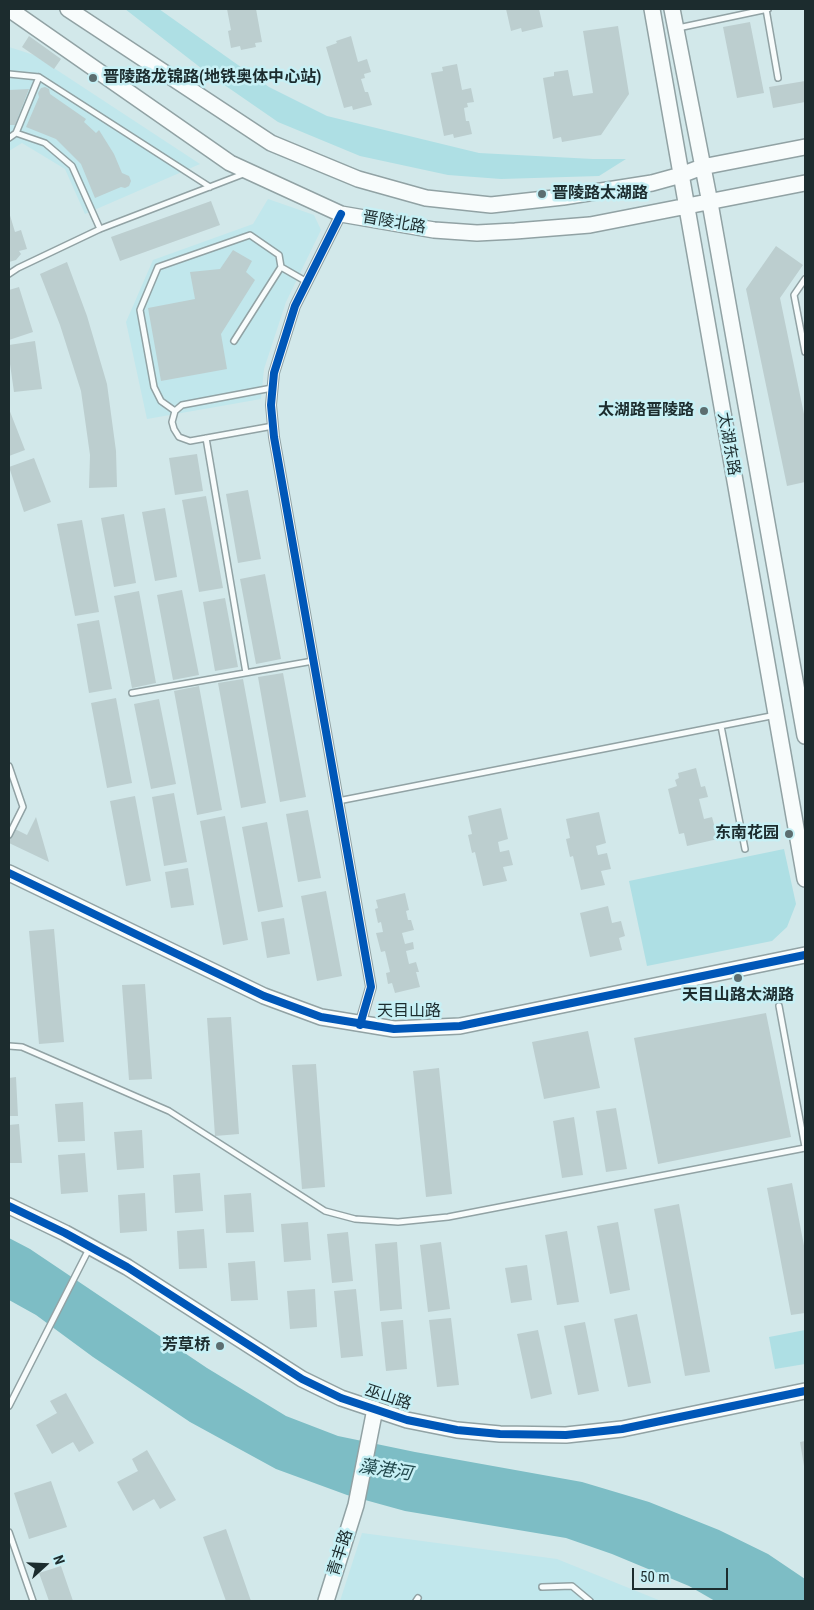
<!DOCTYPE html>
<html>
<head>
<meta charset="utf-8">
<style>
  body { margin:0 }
  #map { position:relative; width:814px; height:1610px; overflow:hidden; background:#d2e8ea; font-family:"Roboto Condensed",sans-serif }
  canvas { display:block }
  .frame { position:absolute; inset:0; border:10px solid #1c2c2e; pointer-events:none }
  .north { position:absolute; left:20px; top:1540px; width:50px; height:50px; -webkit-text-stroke:4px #c7f0f5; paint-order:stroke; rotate:70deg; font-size:14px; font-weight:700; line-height:20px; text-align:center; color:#1c2c2e }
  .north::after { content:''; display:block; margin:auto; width:18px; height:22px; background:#1c2c2e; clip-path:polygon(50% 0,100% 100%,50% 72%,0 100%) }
  .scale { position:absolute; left:632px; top:1568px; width:96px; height:22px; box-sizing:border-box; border:2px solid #1c2c2e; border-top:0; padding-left:6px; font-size:15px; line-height:18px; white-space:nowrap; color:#1c2c2e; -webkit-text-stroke:4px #c7f0f5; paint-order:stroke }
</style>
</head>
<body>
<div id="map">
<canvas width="814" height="1610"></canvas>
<div class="frame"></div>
<div class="north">N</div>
<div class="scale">50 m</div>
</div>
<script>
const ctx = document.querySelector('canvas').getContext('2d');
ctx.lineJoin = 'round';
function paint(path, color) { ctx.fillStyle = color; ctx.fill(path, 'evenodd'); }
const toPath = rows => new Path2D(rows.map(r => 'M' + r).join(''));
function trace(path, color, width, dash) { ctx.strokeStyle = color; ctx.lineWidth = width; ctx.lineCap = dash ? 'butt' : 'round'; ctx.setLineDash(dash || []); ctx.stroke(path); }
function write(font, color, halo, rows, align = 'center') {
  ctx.font = font + ' "Roboto Condensed","Noto Sans SC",sans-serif'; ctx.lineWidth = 5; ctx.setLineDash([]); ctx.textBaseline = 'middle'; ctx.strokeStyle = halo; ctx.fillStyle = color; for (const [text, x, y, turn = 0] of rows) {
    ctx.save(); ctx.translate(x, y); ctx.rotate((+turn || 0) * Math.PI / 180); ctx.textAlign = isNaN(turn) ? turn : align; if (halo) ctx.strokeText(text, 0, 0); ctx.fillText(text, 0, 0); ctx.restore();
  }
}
const built = toPath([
  [9,47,34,55,200,164,85,214,65,169,22,143,9,151],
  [268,199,314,215,321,230,286,302,264,369,261,399,147,419,126,322,153,260,253,224],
  [362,1533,557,1559,661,1601,340,1601]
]);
const green = toPath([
  [125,9,159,9,269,87,327,116,479,153,593,159,626,159,599,176,501,179,448,175,360,156,278,122,210,75],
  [784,849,796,904,787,927,772,941,647,966,629,881],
  [805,1330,805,1364,775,1369,769,1337]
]);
const water = toPath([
  [9,1238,30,1249,207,1368,286,1416,338,1436,415,1452,582,1482,649,1502,719,1530,768,1554,805,1579,805,1601,715,1601,689,1586,612,1554,566,1538,405,1511,347,1495,276,1469,190,1422,93,1357,36,1315,9,1300]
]);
const building = toPath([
  [227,9,256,9,262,42,255,43,256,47,241,50,240,46,231,48,228,31,231,30],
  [506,9,539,9,543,27,522,32,521,28,511,31],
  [750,22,764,93,737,98,723,27],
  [618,26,629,94,601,135,562,142,561,137,553,139,543,78,554,76,554,72,568,70,573,96,593,93,583,31],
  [29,36,61,59,54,69,22,47],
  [351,36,358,62,367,59,371,72,364,74,365,78,361,79,365,92,368,92,372,105,353,110,352,106,344,108,326,47,337,43,336,41],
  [457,64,462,90,471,88,474,102,467,103,468,107,464,108,466,121,469,121,472,134,454,138,453,134,444,136,431,73,443,71,442,67],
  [805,81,805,102,773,108,769,87],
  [45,87,49,89,50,94,86,119,84,122,96,133,99,130,114,154,122,173,129,176,131,181,129,186,125,188,121,187,95,198,81,164,56,139,26,127,39,97,38,93,41,88],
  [29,89,15,125,9,125,9,90],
  [211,201,220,225,120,261,111,237],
  [9,212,15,232,21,230,27,249,19,251,21,254,16,260,9,262],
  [776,246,803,265,780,298,805,419,805,482,787,486,746,289],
  [233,250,252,261,246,272,255,280,221,334,227,369,161,381,148,308,195,299,190,272,220,269],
  [67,262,87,316,107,384,116,451,117,487,89,488,90,455,81,391,60,325,40,274],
  [19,287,33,332,9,340,9,290],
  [35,341,42,389,14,392,9,357,9,345],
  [9,409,25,450,9,456],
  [197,454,203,491,175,495,169,458],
  [34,458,51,502,24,512,9,467],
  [248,490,261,559,238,563,226,494],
  [206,496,223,588,199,592,182,500],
  [165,508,177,577,155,581,142,512],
  [124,514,136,583,114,587,101,518],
  [82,520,99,612,75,616,57,524],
  [265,574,281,659,256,664,240,579],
  [182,590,199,675,173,680,157,595],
  [139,591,156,683,132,688,114,596],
  [225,598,238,667,215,671,203,602],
  [99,620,112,689,89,693,77,624],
  [283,673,306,797,280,802,258,677],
  [243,679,266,803,241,808,218,683],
  [199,686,222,810,197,815,174,691],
  [116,698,132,783,107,788,91,703],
  [159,699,176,784,151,789,134,704],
  [696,768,701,787,705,786,708,797,699,799,704,819,712,817,718,839,687,846,684,833,679,834,668,789,677,786,675,780,679,778,678,773],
  [174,793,187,862,164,866,152,797],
  [135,796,151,881,126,886,110,801],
  [501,808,508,839,498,842,500,852,509,850,513,865,503,867,507,881,483,886,475,852,472,853,468,835,472,834,468,816],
  [308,810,321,878,298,882,286,814],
  [599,812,606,843,596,846,598,855,607,853,611,869,601,871,605,885,581,890,573,856,570,857,566,839,570,838,566,819],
  [225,816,248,940,223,945,200,821],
  [36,817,49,862,9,843,9,826,27,835],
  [267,822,283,907,258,912,242,827],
  [188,868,194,905,171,908,165,872],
  [326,891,342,976,317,981,301,896],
  [405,893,409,910,406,911,408,920,411,920,414,930,402,933,405,944,413,942,414,949,406,951,409,964,416,962,419,972,416,972,420,987,395,993,392,983,388,984,386,973,390,972,385,951,381,952,376,933,383,932,381,922,378,923,375,909,378,908,376,900],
  [608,906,612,923,621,921,625,936,619,938,622,950,590,957,580,913],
  [284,918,290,954,267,958,261,922],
  [54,929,64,1042,39,1044,29,931],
  [145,984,152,1079,129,1080,122,985],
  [766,1013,791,1137,658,1164,634,1038],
  [231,1017,239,1134,215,1136,207,1018],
  [588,1031,600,1088,544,1099,532,1042],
  [316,1064,325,1187,302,1189,292,1065],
  [439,1068,452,1194,426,1197,413,1071],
  [16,1077,18,1116,9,1116,9,1078],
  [83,1102,85,1141,58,1142,55,1104],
  [616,1108,627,1169,606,1172,596,1111],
  [574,1117,583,1175,562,1178,553,1121],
  [19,1124,22,1163,9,1163,9,1125],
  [142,1130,144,1168,117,1170,114,1132],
  [85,1153,88,1192,61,1194,58,1155],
  [200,1173,203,1211,175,1213,173,1175],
  [792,1183,805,1251,805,1313,791,1315,767,1188],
  [145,1193,147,1231,120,1233,118,1195],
  [251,1193,254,1232,226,1233,224,1195],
  [679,1204,710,1372,685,1376,654,1209],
  [308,1222,311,1260,284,1262,281,1224],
  [618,1222,630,1290,610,1294,597,1226],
  [204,1229,207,1268,179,1269,177,1231],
  [567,1231,579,1302,557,1305,545,1235],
  [348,1232,353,1281,332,1283,327,1234],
  [397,1242,402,1309,380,1311,375,1244],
  [441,1242,450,1309,428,1312,420,1245],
  [255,1261,258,1300,231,1301,228,1263],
  [527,1265,532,1300,511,1303,505,1268],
  [315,1289,317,1327,290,1329,287,1291],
  [356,1289,363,1356,341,1358,334,1291],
  [637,1314,651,1383,628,1387,614,1319],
  [451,1318,459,1385,437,1387,429,1320],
  [403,1320,407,1369,386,1371,381,1322],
  [585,1322,599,1391,578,1395,564,1326],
  [538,1330,552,1394,531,1399,517,1334],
  [66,1393,94,1443,79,1452,73,1442,52,1454,36,1425,57,1413,50,1401],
  [805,1441,805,1466,804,1466,800,1442],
  [147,1450,176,1500,160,1509,154,1499,133,1511,117,1482,138,1471,132,1459],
  [51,1481,67,1527,29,1539,14,1493],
  [226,1529,251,1601,226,1601,203,1537],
  [61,1566,73,1601,49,1601,39,1573]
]);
const lane = toPath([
  [766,9,778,78],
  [678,28,768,9],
  [9,74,39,77,210,187],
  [16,133,45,143,72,166,100,229],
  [9,138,16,133,39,77],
  [9,274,18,268,100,229,246,173],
  [805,279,794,295,805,352],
  [234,341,281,267],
  [272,388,182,405,175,411,172,422,174,429,179,437,190,441,273,426],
  [175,411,161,401,154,387,140,310,158,267,250,235,279,255,281,267,307,282],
  [206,438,246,673],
  [132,693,313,661],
  [721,726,745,849],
  [9,766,23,807,9,835],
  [338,801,776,715],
  [779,1006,805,1147],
  [9,1046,22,1047,169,1111,325,1211,355,1219,398,1222,448,1217,805,1148],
  [9,1406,90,1247],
  [9,1532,33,1601],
  [542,1587,572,1586,590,1601],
  [416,1601,418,1598]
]);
const street = toPath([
  [341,214,295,306,274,373,271,405,274,437,371,987,360,1025]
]);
const secondary = toPath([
  [9,9,230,163,341,214,434,230,477,233,515,231,590,225,805,183],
  [68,9,271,143,358,179,426,198,491,205,563,197,652,183,681,175,702,167,805,147],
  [652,9,805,879],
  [672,9,710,203,805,736],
  [9,873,264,996,321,1017,394,1029,460,1026,805,955],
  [9,1206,65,1233,127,1267,302,1379,341,1398,407,1420,457,1430,500,1434,566,1435,622,1429,805,1391],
  [326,1601,356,1505,375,1409]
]);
const cycleway = toPath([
  [341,214,295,306,274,373,271,405,274,437,371,987,360,1025],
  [9,873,264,996,321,1017,394,1029,460,1026,805,955],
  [9,1206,65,1233,127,1267,302,1379,341,1398,407,1420,457,1430,500,1434,566,1435,622,1429,805,1391]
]);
const markers = [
  [93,78,5,"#5c6e70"],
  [542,194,5,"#5c6e70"],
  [704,411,5,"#5c6e70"],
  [789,834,5,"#5c6e70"],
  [738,978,5,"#5c6e70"],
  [220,1346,5,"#5c6e70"]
];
const poiNames = [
  ["晋陵路龙锦路(地铁奥体中心站)",103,78,"left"],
  ["晋陵路太湖路",552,194,"left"],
  ["太湖路晋陵路",694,411],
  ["东南花园",779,834],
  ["天目山路太湖路",738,996,"center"],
  ["芳草桥",210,1346]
];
const streetNames = [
  ["晋陵北路",394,223,10],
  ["太湖东路",728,444,80],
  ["天目山路",409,1012],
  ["巫山路",388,1398,18],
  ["青丰路",341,1553,-72]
];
const waterNames = [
  ["藻港河",385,1471,9]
];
paint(built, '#c1e7ec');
paint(green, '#aedfe4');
paint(water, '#7dbdc5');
paint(building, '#bccecf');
trace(lane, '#91a2a4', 8);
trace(street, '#91a2a4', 12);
trace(secondary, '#91a2a4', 18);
trace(lane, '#f8fcfc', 5);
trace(street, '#f8fcfc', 10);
trace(secondary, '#f8fcfc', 15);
trace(cycleway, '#0057b8', 8);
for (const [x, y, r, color] of markers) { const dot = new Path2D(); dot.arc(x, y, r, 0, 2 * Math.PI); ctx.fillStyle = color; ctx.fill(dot); trace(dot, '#c7f0f5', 2); }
write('bold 16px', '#1c2c2e', '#c7f0f5', poiNames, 'right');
write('16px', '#1c2c2e', '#c7f0f5', streetNames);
write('italic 18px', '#234a4e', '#c7f0f5', waterNames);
</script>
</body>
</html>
